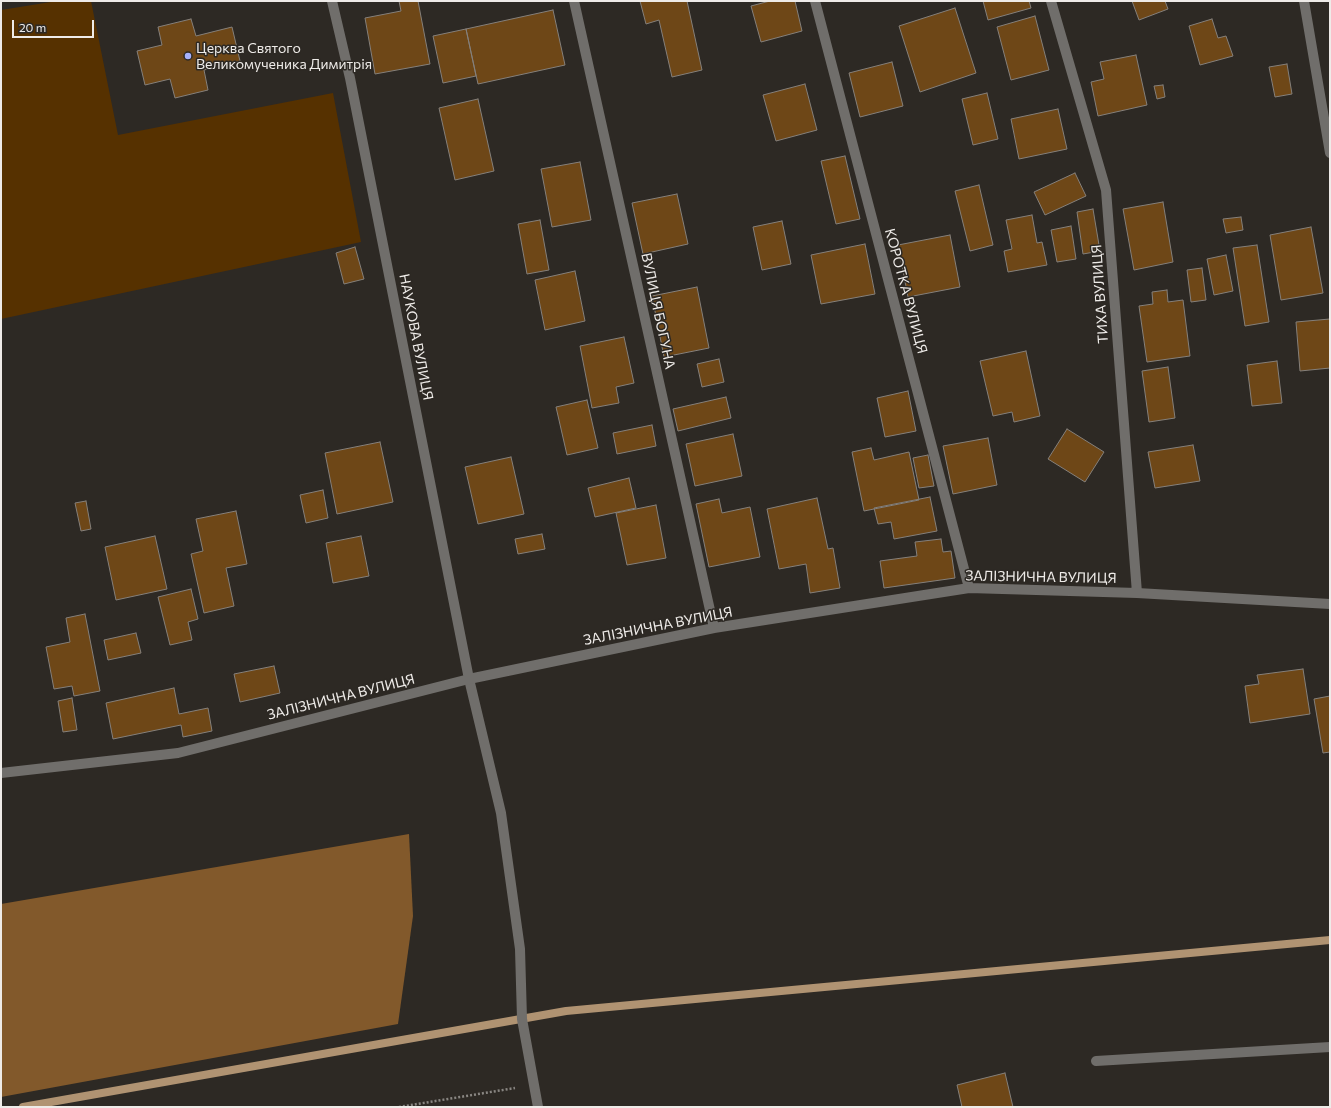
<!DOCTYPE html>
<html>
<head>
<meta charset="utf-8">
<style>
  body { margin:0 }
  #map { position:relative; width:1331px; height:1108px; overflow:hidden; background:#2d2924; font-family:Commissioner,sans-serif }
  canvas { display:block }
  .frame { position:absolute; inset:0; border:2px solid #eeebe8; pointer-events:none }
  .scale { position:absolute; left:12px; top:20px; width:82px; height:18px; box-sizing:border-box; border:2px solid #eeebe8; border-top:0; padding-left:5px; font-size:12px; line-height:14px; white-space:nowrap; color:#eeebe8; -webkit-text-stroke:3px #2d2924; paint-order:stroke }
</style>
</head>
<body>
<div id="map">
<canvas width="1331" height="1108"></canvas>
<div class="frame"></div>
<div class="scale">20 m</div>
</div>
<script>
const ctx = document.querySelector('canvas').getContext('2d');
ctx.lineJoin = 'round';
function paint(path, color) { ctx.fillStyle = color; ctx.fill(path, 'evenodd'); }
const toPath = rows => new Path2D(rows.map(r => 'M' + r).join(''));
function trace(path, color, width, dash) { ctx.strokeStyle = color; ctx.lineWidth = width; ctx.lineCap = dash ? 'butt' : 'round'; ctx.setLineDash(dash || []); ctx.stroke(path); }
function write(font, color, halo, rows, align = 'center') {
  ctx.font = font + ' Commissioner,sans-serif'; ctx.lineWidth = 3; ctx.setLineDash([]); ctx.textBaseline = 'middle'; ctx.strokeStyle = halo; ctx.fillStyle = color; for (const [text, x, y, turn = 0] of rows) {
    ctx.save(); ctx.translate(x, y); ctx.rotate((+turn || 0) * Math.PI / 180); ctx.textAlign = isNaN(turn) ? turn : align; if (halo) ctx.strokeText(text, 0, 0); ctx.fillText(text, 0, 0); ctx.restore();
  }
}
const green = toPath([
  [57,1,91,1,118,135,333,93,361,242,1,319,1,10]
]);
const forest = toPath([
  [409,834,413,916,398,1024,1,1097,1,904]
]);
const stream = toPath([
  [23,1107,566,1011,1330,940]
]);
const building = toPath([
  [399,1,418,1,430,64,375,74,365,18,401,11,399,1],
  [640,1,687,1,702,70,672,77,659,20,646,24,640,1],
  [770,1,795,1,802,31,761,42,751,6,770,1],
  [983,1,1029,1,1031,8,988,20,983,1],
  [1132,1,1165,1,1168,9,1139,20,1132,1],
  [955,8,976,73,920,92,899,26,955,8],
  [553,10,565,65,478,84,466,29,553,10],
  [1035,16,1049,70,1011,80,997,27,1035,16],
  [191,19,196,36,232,27,240,61,204,70,208,90,175,98,170,79,145,85,137,51,162,45,158,27,191,19],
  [1212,19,1218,38,1226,36,1233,56,1200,65,1189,26,1212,19],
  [466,29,476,76,443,83,433,36,466,29],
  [1136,55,1147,105,1098,116,1091,82,1104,79,1100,62,1136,55],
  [892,62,903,106,860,117,849,73,892,62],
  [1287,64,1292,94,1275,97,1269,67,1287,64],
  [805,84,817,130,776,141,763,95,805,84],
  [1163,85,1165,97,1157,99,1154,86,1163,85],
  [987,93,998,139,973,145,962,99,987,93],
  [478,99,494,171,455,180,439,108,478,99],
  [1058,109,1067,149,1019,159,1011,119,1058,109],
  [845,156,860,219,836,224,821,161,845,156],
  [580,162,591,220,552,227,541,169,580,162],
  [1075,173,1086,196,1045,215,1034,192,1075,173],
  [979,185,993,245,970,251,955,191,979,185],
  [677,194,688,244,643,254,632,203,677,194],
  [1163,202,1173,262,1134,270,1123,209,1163,202],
  [1093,209,1100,251,1083,254,1077,212,1093,209],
  [1032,215,1037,243,1042,242,1047,265,1008,272,1004,251,1012,249,1006,220,1032,215],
  [1241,217,1243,230,1226,233,1223,219,1241,217],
  [540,220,549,270,527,274,518,224,540,220],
  [782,221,791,264,762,270,753,227,782,221],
  [1071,226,1076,259,1057,262,1051,230,1071,226],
  [1311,227,1323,293,1281,300,1270,235,1311,227],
  [950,235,960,287,908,297,898,245,950,235],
  [865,244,875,294,821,304,811,255,865,244],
  [1257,245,1269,322,1245,326,1233,248,1257,245],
  [355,247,364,279,344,284,336,253,355,247],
  [1226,255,1233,291,1214,295,1207,259,1226,255],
  [1202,268,1206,300,1191,302,1187,270,1202,268],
  [575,271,585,321,545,330,535,280,575,271],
  [697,287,709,348,664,357,652,296,697,287],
  [1167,290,1168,302,1183,300,1190,356,1147,362,1139,306,1153,304,1152,292,1167,290],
  [1330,319,1330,368,1300,371,1296,322,1330,319],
  [624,337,634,383,616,387,619,403,592,408,580,346,624,337],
  [1026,351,1040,416,1014,422,1012,412,993,416,980,361,1026,351],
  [719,359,724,382,702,387,697,364,719,359],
  [1277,361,1282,403,1252,406,1247,365,1277,361],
  [1168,367,1175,418,1149,422,1142,371,1168,367],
  [908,391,916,431,885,437,877,398,908,391],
  [726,397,731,418,678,431,673,409,726,397],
  [587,400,598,448,567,455,556,407,587,400],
  [652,425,656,446,617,454,613,433,652,425],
  [1067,429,1104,452,1085,482,1048,459,1067,429],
  [733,434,742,476,695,486,686,444,733,434],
  [988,438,997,485,953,494,943,446,988,438],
  [380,442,393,502,337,514,325,453,380,442],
  [1193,445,1200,481,1155,488,1148,452,1193,445],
  [871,448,874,460,909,452,919,500,864,511,852,452,871,448],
  [928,455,934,486,919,488,913,458,928,455],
  [511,457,524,514,478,524,465,467,511,457],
  [629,478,636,508,595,517,588,488,629,478],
  [323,490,328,518,306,523,300,495,323,490],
  [930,497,937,531,894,539,891,522,878,524,874,508,930,497],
  [817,498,828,549,833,548,840,588,810,593,806,564,779,569,767,509,817,498],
  [719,499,722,513,750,507,760,557,709,567,696,504,719,499],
  [86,501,91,529,81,531,75,503,86,501],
  [656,505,666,558,627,565,616,513,656,505],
  [236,511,247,564,226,568,234,606,204,613,191,554,203,551,196,519,236,511],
  [542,534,545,549,518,554,515,539,542,534],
  [155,536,167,589,116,600,105,547,155,536],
  [361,536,369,576,333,583,326,543,361,536],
  [941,539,943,552,951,551,955,578,884,588,880,561,917,556,915,542,941,539],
  [191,589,198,619,188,622,192,640,170,645,158,597,191,589],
  [85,614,100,691,74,696,72,686,54,689,46,647,70,642,66,618,85,614],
  [136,633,141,653,108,660,104,640,136,633],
  [274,666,280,693,240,702,234,674,274,666],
  [1303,669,1310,714,1250,723,1245,686,1259,684,1257,675,1303,669],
  [174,688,179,714,208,708,212,731,183,737,181,725,113,739,106,703,174,688],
  [1330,696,1330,752,1323,753,1314,699,1330,696],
  [72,698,77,730,63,732,58,701,72,698],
  [1005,1073,1013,1107,962,1107,957,1085,1005,1073]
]);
const path = toPath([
  [399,1107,515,1088]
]);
const lane = toPath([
  [469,679,501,813,520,949,522,1019,538,1107],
  [1096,1061,1330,1047]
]);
const street = toPath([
  [332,1,350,78,469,679],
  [574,1,714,628],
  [815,1,969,588],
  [1051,1,1106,190,1137,593],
  [1304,1,1330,153],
  [1,773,178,753,469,679,714,628,969,588,1137,593,1330,604]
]);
const markers = [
  [188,56,4,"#a6b1fc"]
];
const poiNames = [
  ["Церква Святого",196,48],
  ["Великомученика Димитрія",196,64]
];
const streetNames = [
  ["КОРОТКА ВУЛИЦЯ",906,291,75],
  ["ТИХА ВУЛИЦЯ",1100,294,-94],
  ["ВУЛИЦЯ БОГУНА",658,311,78],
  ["НАУКОВА ВУЛИЦЯ",416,337,79],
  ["ЗАЛІЗНИЧНА ВУЛИЦЯ",1041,577,1],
  ["ЗАЛІЗНИЧНА ВУЛИЦЯ",658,626,-11],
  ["ЗАЛІЗНИЧНА ВУЛИЦЯ",341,697,-14]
];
paint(green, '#563100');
paint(forest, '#82592b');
trace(stream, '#b09372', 8);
paint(building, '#6e4717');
trace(building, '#85807b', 1);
trace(path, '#898682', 2.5, [2, 2]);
trace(lane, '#706e6b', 10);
trace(street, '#706e6b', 10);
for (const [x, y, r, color] of markers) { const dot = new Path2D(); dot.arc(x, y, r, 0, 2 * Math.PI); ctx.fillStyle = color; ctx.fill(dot); trace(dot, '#2d2924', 1.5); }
write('14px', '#eeebe8', '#2d2924', poiNames, 'left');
write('14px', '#eeebe8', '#2d2924', streetNames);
</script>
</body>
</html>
